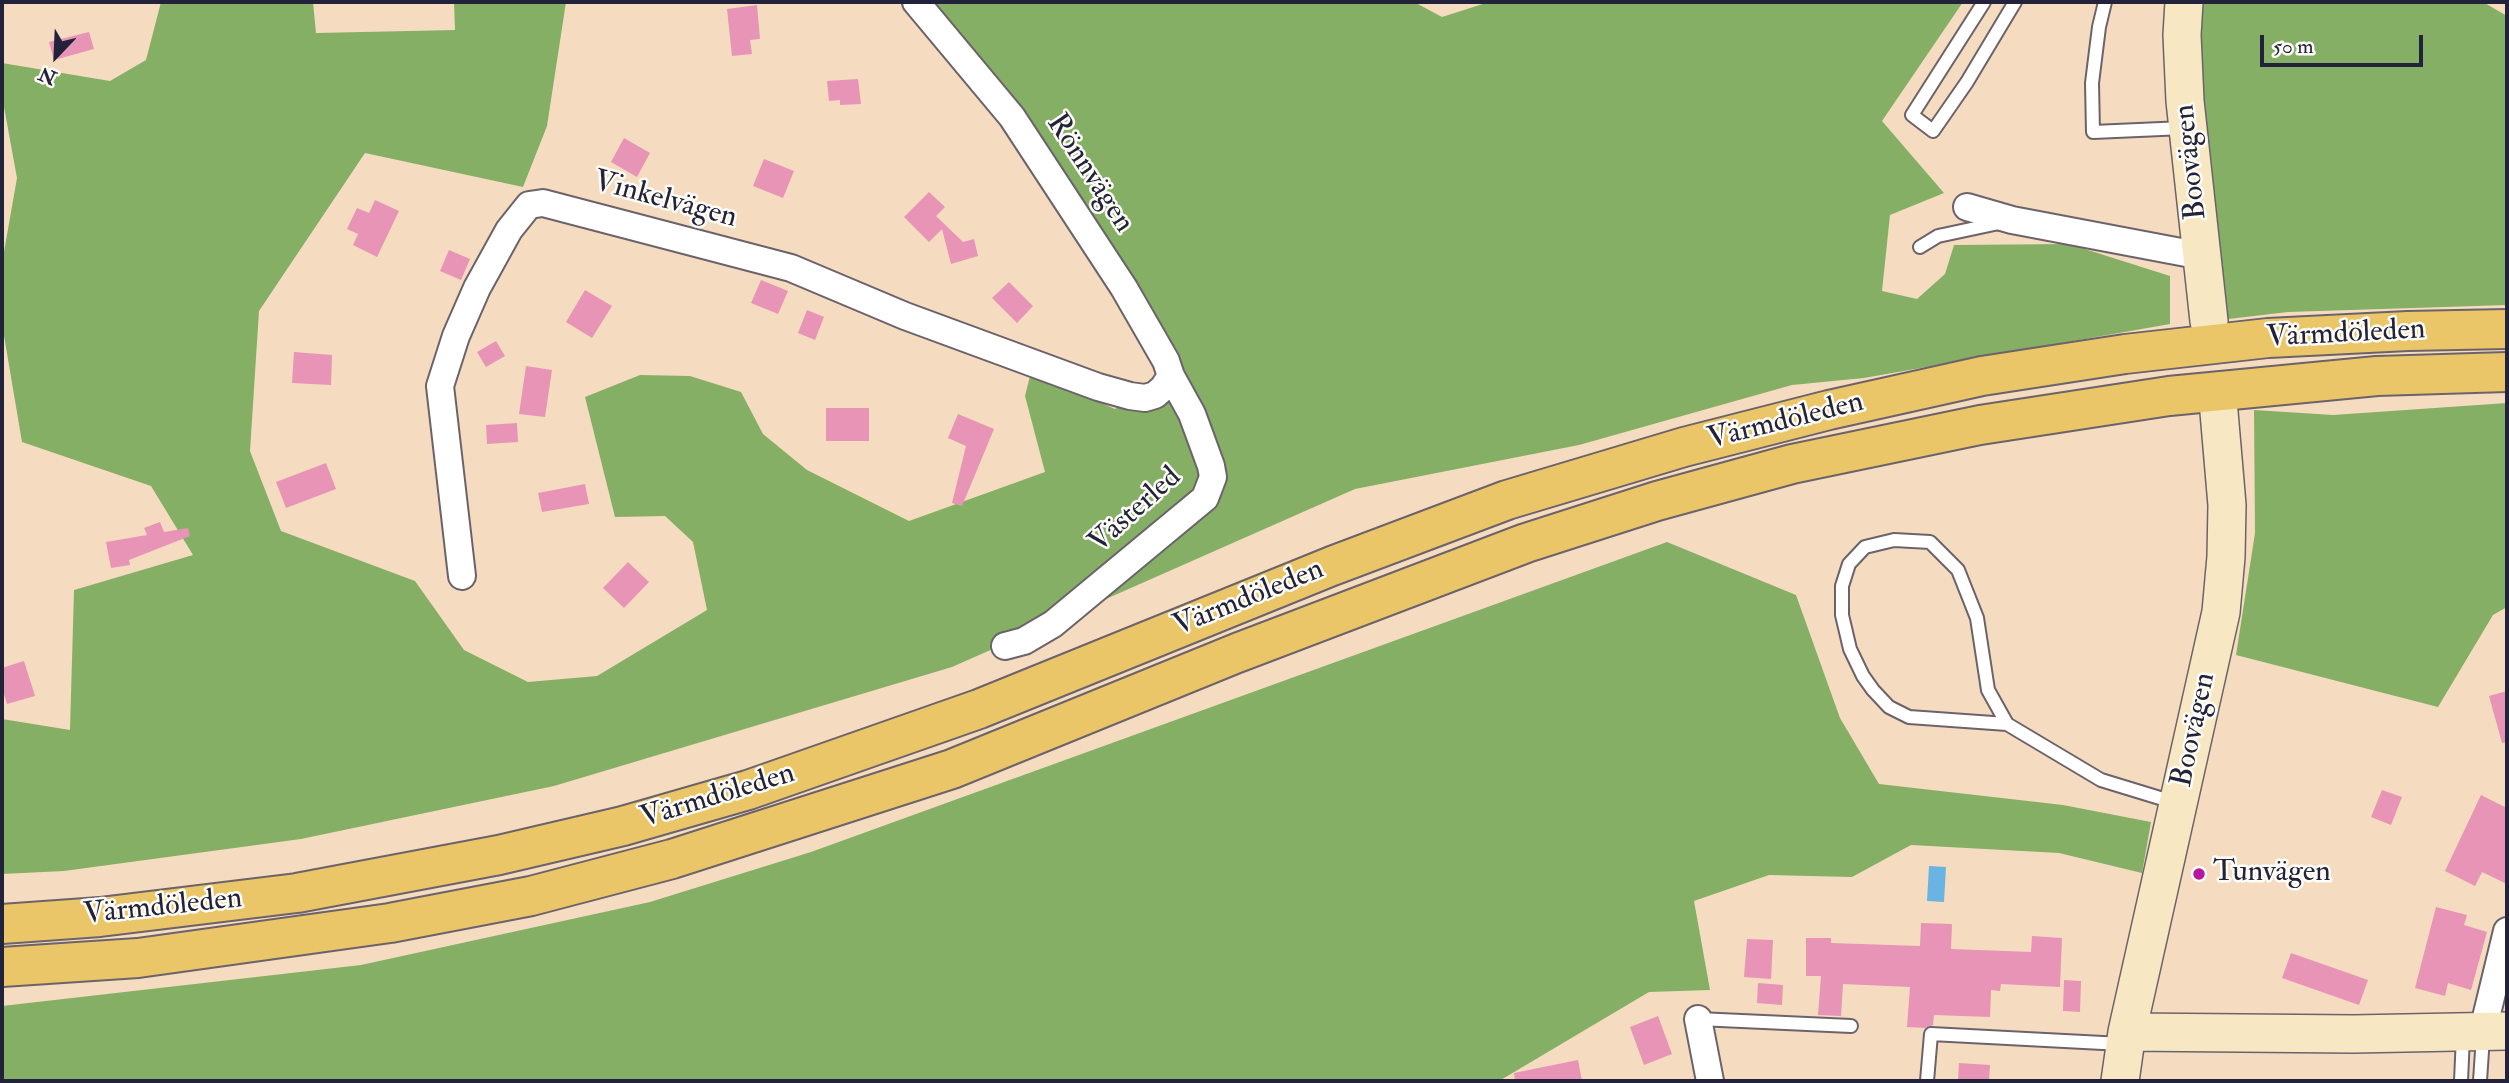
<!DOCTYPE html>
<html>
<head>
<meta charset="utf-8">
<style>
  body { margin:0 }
  #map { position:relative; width:2509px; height:1083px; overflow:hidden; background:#f5dcc0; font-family:"IM FELL Double Pica",serif }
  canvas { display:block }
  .frame { position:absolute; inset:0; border:4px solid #22223b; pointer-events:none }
  .north { position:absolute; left:21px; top:21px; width:70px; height:70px; -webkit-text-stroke:5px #fdfcf7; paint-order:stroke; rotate:203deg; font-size:19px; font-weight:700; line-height:28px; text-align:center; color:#22223b }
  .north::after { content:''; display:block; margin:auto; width:24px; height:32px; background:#22223b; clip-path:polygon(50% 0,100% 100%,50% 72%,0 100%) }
  .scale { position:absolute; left:2260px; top:35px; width:163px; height:32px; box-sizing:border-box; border:4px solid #22223b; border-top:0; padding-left:9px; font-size:21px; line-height:24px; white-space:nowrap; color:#22223b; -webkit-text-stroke:5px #fdfcf7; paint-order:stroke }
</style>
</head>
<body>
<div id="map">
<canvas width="2509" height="1083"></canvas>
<div class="frame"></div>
<div class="north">N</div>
<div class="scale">50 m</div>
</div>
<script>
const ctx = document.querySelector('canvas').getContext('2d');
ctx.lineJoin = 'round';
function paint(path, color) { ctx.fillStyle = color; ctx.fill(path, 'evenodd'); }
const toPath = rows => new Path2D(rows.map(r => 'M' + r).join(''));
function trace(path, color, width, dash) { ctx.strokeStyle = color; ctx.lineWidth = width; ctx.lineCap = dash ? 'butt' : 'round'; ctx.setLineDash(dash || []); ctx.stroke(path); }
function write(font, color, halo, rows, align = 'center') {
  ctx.font = font + ' "IM FELL Double Pica",serif'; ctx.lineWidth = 5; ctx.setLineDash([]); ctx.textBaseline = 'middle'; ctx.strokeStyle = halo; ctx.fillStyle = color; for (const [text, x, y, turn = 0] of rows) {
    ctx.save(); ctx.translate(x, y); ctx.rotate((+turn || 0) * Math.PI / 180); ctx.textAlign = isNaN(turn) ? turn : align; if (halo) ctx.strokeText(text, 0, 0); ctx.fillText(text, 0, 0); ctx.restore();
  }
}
const forest = toPath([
  [161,2,313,2,316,33,455,30,454,2,566,2,547,126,523,187,365,153,259,311,250,451,281,531,415,581,464,650,528,682,597,676,707,610,693,542,665,516,615,517,585,397,640,375,690,376,741,392,763,434,807,470,909,521,1045,472,1025,396,1031,372,1115,409,1179,361,928,2,1414,2,1442,17,1489,2,1963,2,1882,121,1944,193,1890,215,1882,291,1917,299,1945,274,1954,245,2069,244,2170,276,2170,324,1864,378,1792,385,1579,445,1355,489,952,667,554,786,301,839,64,871,2,874,2,719,70,730,74,590,193,555,151,486,22,442,2,324,2,263,17,178,2,96,2,63,110,81,146,60],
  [2200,2,2483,2,2507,16,2507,305,2288,312,2220,320,2200,85],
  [2507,403,2507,607,2493,615,2438,707,2236,655,2255,533,2254,410,2333,415],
  [1667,542,1796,595,1840,718,1879,784,2063,805,2151,822,2142,873,2059,853,1911,845,1852,877,1769,875,1694,901,1710,990,1649,992,1499,1081,2,1081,2,1006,361,965,650,902,811,852]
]);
const water = toPath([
  [1929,866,1946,867,1944,902,1927,901]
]);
const building = toPath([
  [757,5,760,39,750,40,752,54,732,56,727,9],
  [89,32,94,49,54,60,49,42],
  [858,79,861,104,840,105,840,100,829,101,827,81],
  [624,138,650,153,637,177,611,162],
  [764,159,794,171,783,198,753,186],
  [929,192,945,207,936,216,963,242,974,239,978,256,951,264,942,229,929,242,904,217],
  [375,200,399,211,377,257,353,245,358,234,347,229,357,208,369,213],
  [449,250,470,259,461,280,440,271],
  [761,280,788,291,778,314,751,303],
  [1009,282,1033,306,1017,323,992,298],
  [585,290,612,306,592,338,566,322],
  [807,310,824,317,815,340,798,333],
  [496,341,505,356,486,367,477,352],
  [294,352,332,355,331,385,292,383],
  [526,366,552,370,545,417,519,414],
  [826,408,869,408,869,441,826,441],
  [958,414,994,429,962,506,952,503,966,446,948,438],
  [517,423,518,442,487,444,486,425],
  [326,463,336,489,286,508,276,482],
  [585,484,589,504,542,512,538,493],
  [160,522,164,532,188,528,190,536,129,560,130,565,111,568,106,542,147,535,144,528],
  [628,562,649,582,624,608,603,588],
  [24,661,35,696,7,704,2,688,2,668],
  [2507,691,2507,742,2502,743,2489,696],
  [2382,790,2402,797,2391,825,2371,817],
  [2481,795,2507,808,2507,884,2482,872,2475,886,2445,871],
  [2436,907,2467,915,2464,925,2487,932,2471,990,2448,983,2445,996,2415,988],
  [1921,923,1952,924,1951,949,2031,952,2032,936,2062,938,2060,987,2001,984,2000,991,1991,990,1990,1017,1934,1015,1933,1025,1925,1028,1907,1027,1910,987,1843,984,1841,1016,1818,1015,1821,976,1806,976,1806,938,1831,938,1831,943,1920,946],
  [1747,939,1773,940,1771,979,1744,977],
  [2291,953,2368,980,2359,1005,2282,978],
  [2064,980,2081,981,2080,1012,2063,1011],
  [1758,983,1783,985,1782,1005,1757,1003],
  [1658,1016,1672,1054,1644,1065,1630,1027],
  [1578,1060,1582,1081,1515,1081,1514,1073],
  [1959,1063,1990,1065,1989,1081,1958,1081]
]);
const lane = toPath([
  [1984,2,1912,115,1933,131,1967,82,2015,2],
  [2105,2,2099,27,2092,83,2093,132,2184,128],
  [1920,247,1938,236,1999,223],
  [2007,724,1909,717,1889,707,1873,690,1863,676,1850,649,1842,615,1842,586,1849,564,1865,547,1894,540,1930,542,1958,570,1977,618,1988,690,2007,724,2101,780,2173,802],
  [1698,1019,1851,1026],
  [1927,1081,1931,1034,2122,1044],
  [2461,1081,2463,1036],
  [2480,1081,2483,1036]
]);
const street = toPath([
  [1967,207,2012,220,2202,256],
  [462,576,440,386,456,336,477,288,509,230,529,205,543,203,791,268,905,316,1098,387,1130,396,1145,398,1155,395,1163,388,1171,376,1166,361,1124,288,1012,117,916,2],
  [1005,646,1024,641,1053,624,1205,498,1213,477,1211,466,1192,414,1171,376],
  [1698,1019,1710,1081],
  [2483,1030,2507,931]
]);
const secondary = toPath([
  [2184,2,2182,35,2185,101,2209,321],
  [2127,1032,2354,1034,2507,1031],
  [2120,1081,2127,1032,2221,612,2226,557,2227,505,2219,412]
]);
const highway = toPath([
  [2,924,100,917,297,893,499,855,623,826,748,790,979,709,1332,566,1507,500,1684,447,1829,410,1982,376,2125,354,2268,338,2408,331,2507,329],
  [2,967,138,958,390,923,531,896,672,859,952,769,1237,653,1526,543,1657,501,1792,464,1980,425,2169,396,2377,376,2507,372]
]);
const markers = [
  [2199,874,7,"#b5179e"]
];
const streetNames = [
  ["Boovägen",2192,162,-96],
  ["Rönnvägen",1089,174,57],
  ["Vinkelvägen",665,201,15],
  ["Värmdöleden",2346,335,-3],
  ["Värmdöleden",1786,422,-14],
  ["Västerled",1136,511,-42],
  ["Värmdöleden",1249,599,-22],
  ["Boovägen",2195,730,-78],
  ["Värmdöleden",718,797,-17],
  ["Värmdöleden",163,908,-6]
];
const poiNames = [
  ["Tunvägen",2213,874]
];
paint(forest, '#86af66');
paint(water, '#6ab4e3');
paint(building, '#e794b7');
trace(lane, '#6c636a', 16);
trace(street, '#6c636a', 30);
trace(secondary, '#6c636a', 40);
trace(highway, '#6c636a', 42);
trace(lane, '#fff', 12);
trace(street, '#fff', 26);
trace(secondary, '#f7e8c3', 37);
trace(highway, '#ebc669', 38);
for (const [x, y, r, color] of markers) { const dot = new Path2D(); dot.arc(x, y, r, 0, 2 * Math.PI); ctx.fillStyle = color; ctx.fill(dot); trace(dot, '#fdfcf7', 2.5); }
write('30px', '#22223b', '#fdfcf7', streetNames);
write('30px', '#22223b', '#fdfcf7', poiNames, 'left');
</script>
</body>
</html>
